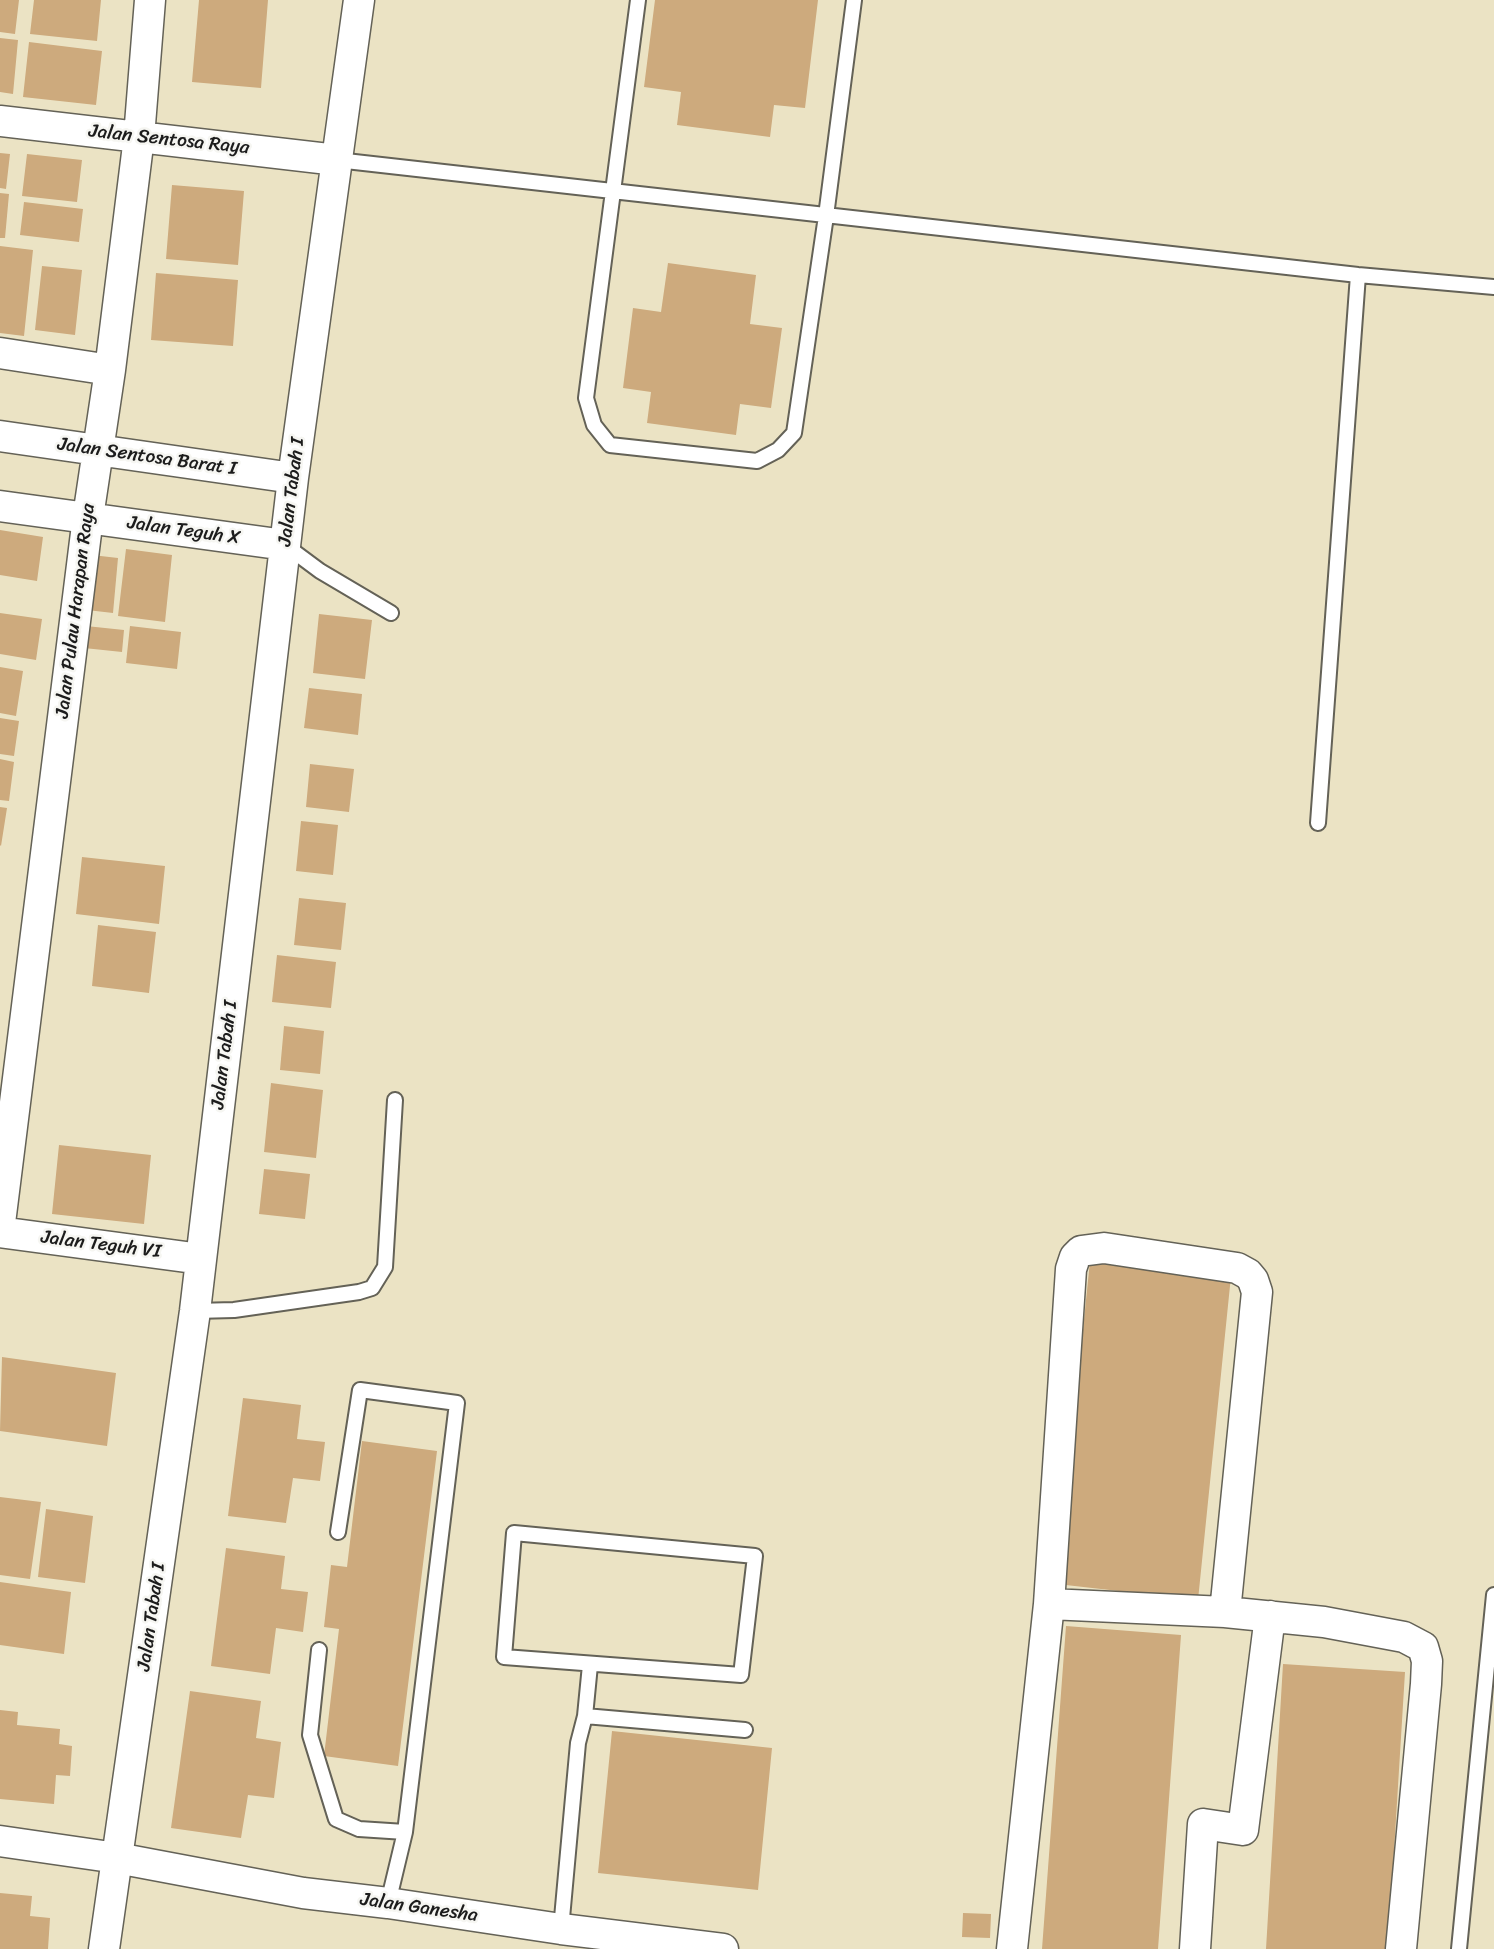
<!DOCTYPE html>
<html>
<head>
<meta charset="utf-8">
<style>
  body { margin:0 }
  canvas { display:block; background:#ebe3c4 }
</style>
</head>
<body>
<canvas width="1494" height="1949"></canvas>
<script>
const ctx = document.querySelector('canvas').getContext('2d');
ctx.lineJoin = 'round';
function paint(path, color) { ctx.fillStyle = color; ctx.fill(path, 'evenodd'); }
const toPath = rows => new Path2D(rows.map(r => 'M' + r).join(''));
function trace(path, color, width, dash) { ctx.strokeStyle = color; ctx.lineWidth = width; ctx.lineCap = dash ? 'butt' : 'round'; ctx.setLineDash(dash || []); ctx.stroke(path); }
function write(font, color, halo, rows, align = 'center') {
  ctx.font = font + ' Sriracha,sans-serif'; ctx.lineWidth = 5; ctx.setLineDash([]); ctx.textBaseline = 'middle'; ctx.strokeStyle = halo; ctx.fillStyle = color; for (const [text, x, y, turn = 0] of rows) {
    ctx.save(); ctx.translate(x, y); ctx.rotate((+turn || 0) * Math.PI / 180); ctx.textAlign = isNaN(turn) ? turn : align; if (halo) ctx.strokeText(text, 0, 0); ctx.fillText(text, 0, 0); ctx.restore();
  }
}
const building = toPath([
  [0,0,19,0,15,34,0,32],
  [34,0,101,0,97,41,30,34],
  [199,0,268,0,261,88,192,82],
  [655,0,818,0,805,108,774,105,770,137,677,125,681,92,644,87],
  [0,38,18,40,13,94,0,92],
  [29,42,102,51,96,105,23,97],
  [0,153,10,154,6,189,0,188],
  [27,154,82,160,77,202,22,196],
  [172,185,244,191,238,265,166,259],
  [0,193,9,194,5,238,0,238],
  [24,202,83,209,79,242,20,235],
  [0,246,33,250,24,336,0,333],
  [668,263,756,275,750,324,782,328,771,408,740,404,736,435,647,423,651,392,623,388,633,308,661,312],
  [42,266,82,270,75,335,35,330],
  [156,273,238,280,233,346,151,340],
  [0,530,43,537,37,581,0,575],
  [126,549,172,555,165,622,118,616],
  [92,555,118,558,113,613,87,610],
  [0,613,42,619,36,660,0,654],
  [319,614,372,620,365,679,313,673],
  [86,626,124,630,122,652,84,648],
  [130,626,181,632,177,669,126,663],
  [0,667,23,671,16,716,0,713],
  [309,688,362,694,358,735,304,728],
  [0,718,19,721,14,756,0,754],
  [0,759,14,762,9,801,0,800],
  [310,764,354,769,349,812,306,807],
  [0,807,7,808,1,846,0,845],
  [301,821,338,825,333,875,296,871],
  [82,857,165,866,159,924,76,914],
  [299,898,346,903,341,950,294,945],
  [98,925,156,932,149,993,92,986],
  [277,955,336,962,331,1008,272,1002],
  [284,1026,324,1031,320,1074,280,1070],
  [271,1083,323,1090,316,1158,264,1152],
  [59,1145,151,1155,144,1224,52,1214],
  [264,1169,310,1174,305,1219,259,1214],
  [1090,1261,1231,1276,1198,1600,1057,1584],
  [2,1357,116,1373,107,1446,0,1431],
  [243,1398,301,1405,297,1439,325,1442,320,1481,293,1478,286,1523,228,1516],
  [362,1441,437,1451,398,1766,324,1756,339,1629,324,1627,331,1565,347,1567],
  [0,1497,41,1502,30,1579,0,1575],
  [46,1509,93,1516,85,1583,38,1577],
  [226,1548,285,1556,281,1589,308,1592,303,1632,276,1628,270,1674,211,1666],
  [0,1582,71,1592,64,1654,0,1645],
  [1066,1626,1181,1635,1158,1949,1042,1949],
  [1283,1664,1405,1672,1388,1949,1266,1949],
  [190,1691,261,1701,256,1738,281,1742,274,1798,248,1795,241,1838,171,1828],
  [0,1710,18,1712,17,1725,60,1729,59,1744,72,1746,70,1776,56,1775,54,1804,0,1799],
  [612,1731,772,1748,758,1890,598,1873],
  [0,1893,32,1896,30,1916,50,1918,48,1949,0,1949],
  [963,1913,991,1914,990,1938,962,1937]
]);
const service = toPath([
  [638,0,586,398,594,425,610,445,757,461,778,450,794,433,826,216,854,0],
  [337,160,1358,275,1494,287],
  [285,545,320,571,391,613],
  [1318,823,1358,275],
  [195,1311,234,1310,359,1292,372,1288,385,1267,395,1100],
  [338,1532,360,1390,457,1403,405,1832],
  [514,1533,755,1556,741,1675,504,1657,514,1533],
  [319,1650,310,1735,336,1819,359,1829,405,1832,388,1903],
  [585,1716,590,1665],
  [561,1929,578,1743,585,1716,745,1730],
  [1459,1949,1494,1595]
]);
const minor = toPath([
  [0,121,337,160],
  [0,353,110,370],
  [0,436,293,478],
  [0,506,285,545],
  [0,1223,88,517,110,370,139,137,150,0],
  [0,1232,201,1259],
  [1049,1604,1225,1612,1324,1622,1404,1637,1423,1647,1427,1661,1426,1684,1401,1949],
  [0,1841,117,1858,303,1893,388,1903,561,1929,723,1949],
  [104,1949,195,1311,293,478,359,0],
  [1012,1949,1049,1604,1071,1269,1075,1257,1081,1251,1104,1248,1237,1268,1248,1274,1253,1280,1257,1292,1225,1612],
  [1195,1949,1203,1824,1243,1830,1270,1616]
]);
const streetNames = [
  ["Jalan Sentosa Raya",169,140,6],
  ["Jalan Sentosa Barat I",147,457,8],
  ["Jalan Tabah I",292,492,-83],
  ["Jalan Teguh X",184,531,8],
  ["Jalan Pulau Harapan Raya",76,611,-83],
  ["Jalan Tabah I",225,1055,-83],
  ["Jalan Teguh VI",101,1245,7],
  ["Jalan Tabah I",152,1617,-82],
  ["Jalan Ganesha",419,1908,8]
];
paint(building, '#cdaa7d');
trace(service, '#646257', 18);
trace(minor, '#646257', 33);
trace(service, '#fff', 14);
trace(minor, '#fff', 30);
write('19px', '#1c1c1c', '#f6f6f2', streetNames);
</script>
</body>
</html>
